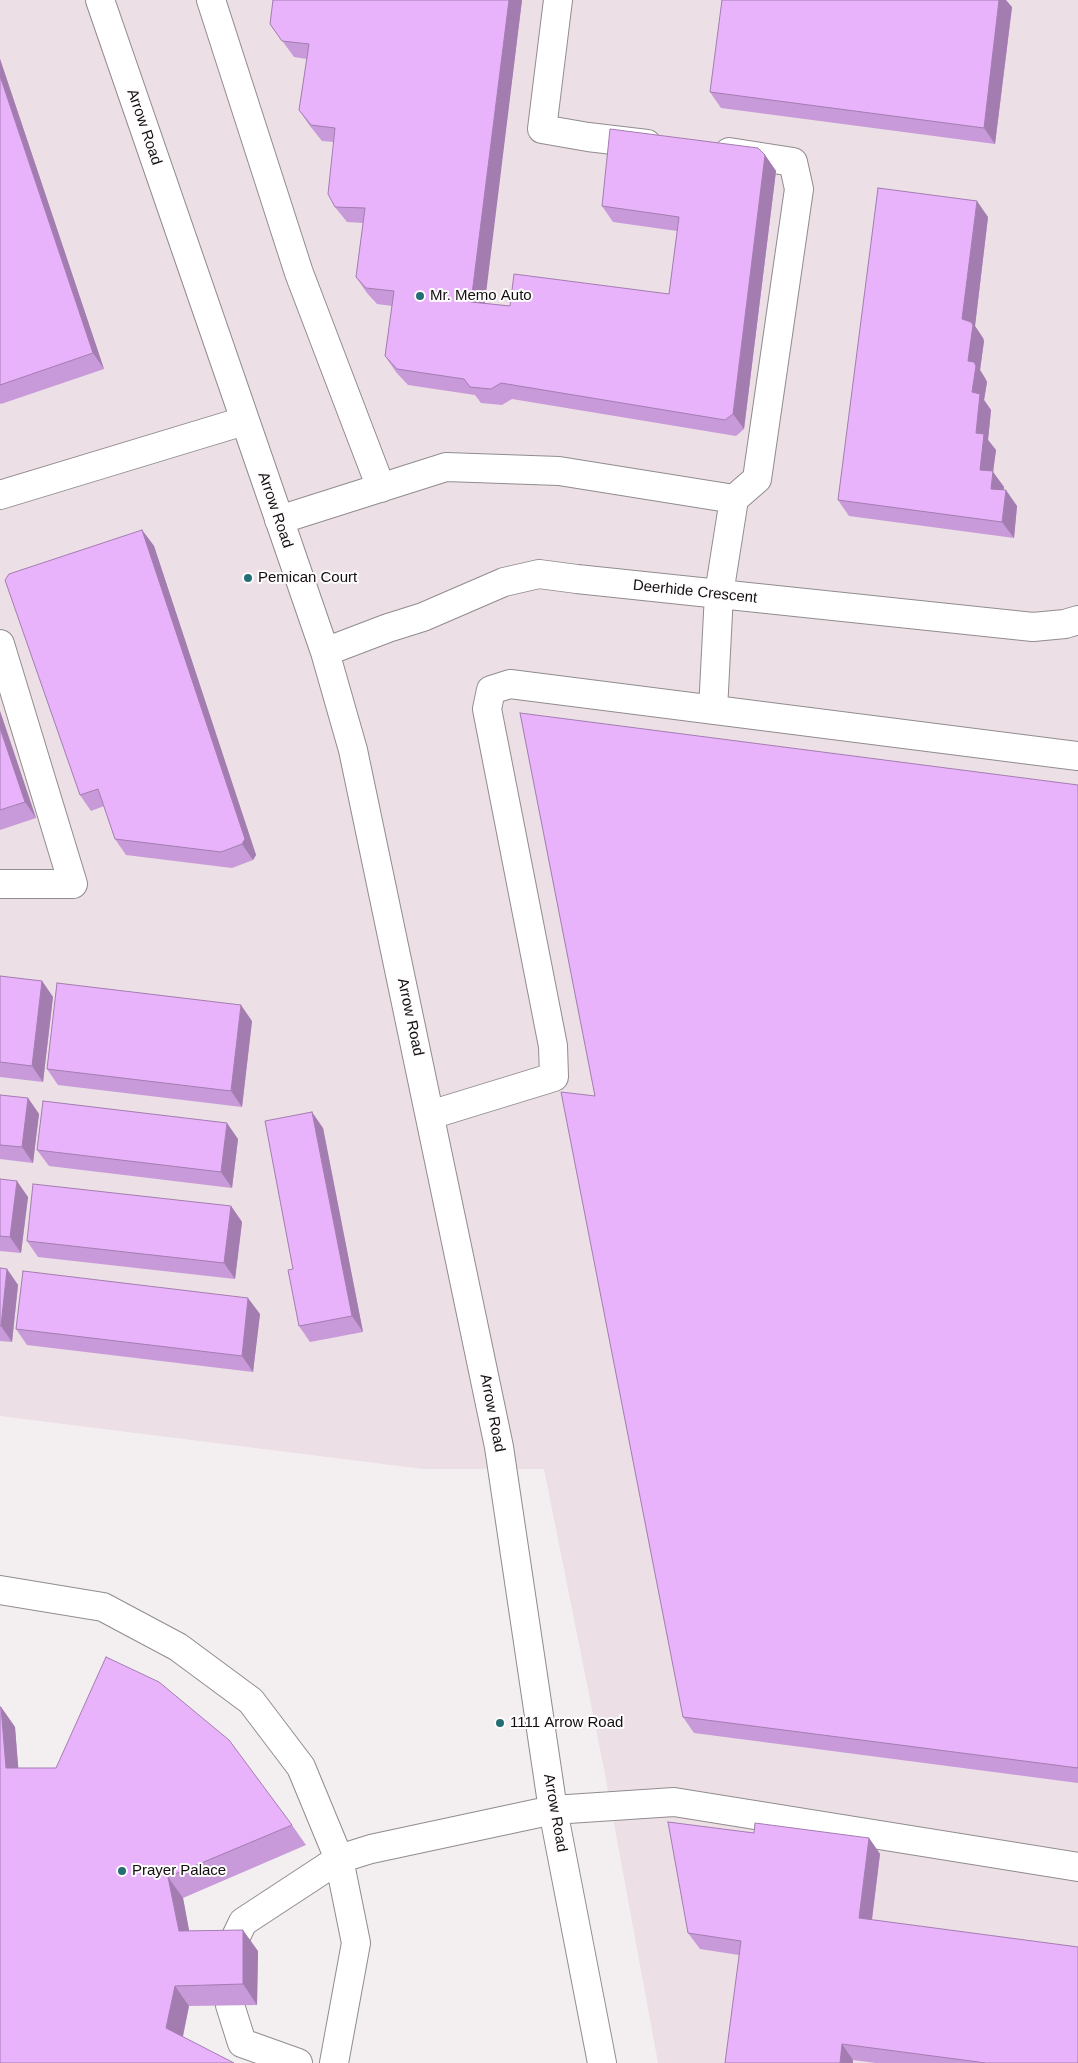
<!DOCTYPE html>
<html>
<head>
<meta charset="utf-8">
<style>
  body { margin:0 }
  canvas { display:block; background:#f3eef0 }
</style>
</head>
<body>
<canvas width="1078" height="2063"></canvas>
<script>
const ctx = document.querySelector('canvas').getContext('2d');
ctx.lineJoin = 'round';
function paint(path, color) { ctx.fillStyle = color; ctx.fill(path, 'evenodd'); }
const toPath = rows => new Path2D(rows.map(r => 'M' + r).join(''));
function trace(path, color, width, dash) { ctx.strokeStyle = color; ctx.lineWidth = width; ctx.lineCap = dash ? 'butt' : 'round'; ctx.setLineDash(dash || []); ctx.stroke(path); }
function write(font, color, halo, rows, align = 'center') {
  ctx.font = font + ' Helvetica,sans-serif'; ctx.lineWidth = 4; ctx.setLineDash([]); ctx.textBaseline = 'middle'; ctx.strokeStyle = halo; ctx.fillStyle = color; for (const [text, x, y, turn = 0] of rows) {
    ctx.save(); ctx.translate(x, y); ctx.rotate((+turn || 0) * Math.PI / 180); ctx.textAlign = isNaN(turn) ? turn : align; if (halo) ctx.strokeText(text, 0, 0); ctx.fillText(text, 0, 0); ctx.restore();
  }
}
const built = toPath([
  [0,0,1078,0,1078,2063,658,2063,604,1769,544,1469,423,1469,0,1416]
]);
const minor = toPath([
  [100,0,325,652,353,750,499,1447,553,1810,602,2063],
  [211,0,299,273,381,488],
  [558,0,542,129,588,137,647,144],
  [729,152,793,162,799,189,757,479,734,499],
  [0,495,244,421],
  [279,520,446,467,559,471,734,499,719,594,713,710],
  [0,644,73,884,0,884],
  [325,652,388,628,423,617,504,582,539,574,577,579,1033,627,1065,624,1078,620],
  [430,1115,554,1077,553,1046,487,709,491,690,510,684,1078,756],
  [0,1590,103,1607,178,1647,251,1701,301,1767,339,1859,356,1943,334,2063],
  [229,1951,243,1922,339,1859,371,1849,553,1810,674,1802,1078,1867],
  [230,2005,242,2043,298,2063]
]);
const wall = toPath([
  [273,0,522,0,484,303,510,306,669,294,677,231,613,222,602,206,765,155,776,171,744,429,736,436,512,399,502,405,481,403,475,395,408,385,396,372,385,356,392,306,377,304,367,293,356,277,363,223,347,222,335,207,334,142,322,141,310,126,299,110,307,59,294,57,270,24],
  [1012,7,995,144,721,108,710,92],
  [0,59,104,369,1,404,0,403],
  [988,217,975,326,983,338,984,341,980,370,985,378,987,382,984,400,991,410,988,440,996,450,993,472,1004,487,1004,490,1017,506,1014,538,849,516,838,500],
  [142,530,154,546,256,855,253,860,232,868,126,855,115,839,104,806,91,811,80,795],
  [0,711,36,818,0,830],
  [1078,785,1078,1783,694,1733,683,1717,595,1096],
  [0,976,42,981,53,997,43,1082,0,1077],
  [252,1021,242,1107,58,1085,47,1069],
  [0,1095,28,1098,39,1114,33,1163,0,1159],
  [323,1128,363,1332,310,1342,299,1326,293,1269],
  [238,1139,232,1188,49,1166,37,1150],
  [0,1179,28,1197,21,1253,0,1251],
  [231,1206,242,1222,235,1279,38,1257,27,1241],
  [0,1268,7,1269,18,1285,12,1342,0,1341],
  [260,1314,253,1372,27,1345,16,1329],
  [1,1707,15,1727,18,1768,292,1825,306,1845,183,1898,189,1931,258,1951,257,2005,189,2006,183,2037,0,2063],
  [869,1838,880,1854,872,1920,1078,2063,876,2063,853,2060,739,1955,700,1949,688,1933]
]);
const shadedWall = toPath([
  [509,0,522,0,483,318,471,302],
  [999,0,1006,0,1012,7,995,144,984,128],
  [0,59,104,369,93,353,0,76],
  [765,155,776,171,744,429,733,414],
  [977,201,988,217,975,326,983,338,984,341,980,370,985,378,987,382,984,400,991,410,988,440,996,450,993,472,1004,487,1002,504,991,489,980,470,972,392,962,319],
  [1006,490,1017,506,1014,538,1002,522],
  [142,530,154,546,256,855,253,860,242,844],
  [0,711,36,818,25,802,0,728],
  [42,981,53,997,43,1082,32,1066],
  [241,1005,252,1021,242,1107,231,1091],
  [28,1098,39,1114,33,1163,22,1147],
  [312,1112,323,1128,363,1332,352,1316],
  [227,1123,238,1139,232,1188,221,1172],
  [17,1181,28,1197,21,1253,10,1237],
  [231,1206,242,1222,235,1279,224,1263],
  [7,1269,18,1285,12,1342,1,1326],
  [248,1298,260,1314,253,1372,242,1356],
  [1,1707,15,1727,20,1789,6,1768],
  [869,1838,880,1854,870,1934,859,1918],
  [168,1877,183,1898,193,1951,179,1931],
  [243,1930,258,1951,257,2005,243,1984],
  [175,1986,189,2006,180,2049,166,2028],
  [842,2044,853,2060,853,2063,840,2063]
]);
const building = toPath([
  [273,0,509,0,471,302,510,306,514,274,669,294,679,217,602,206,610,129,758,148,765,155,733,414,725,420,501,383,491,389,470,387,464,379,397,369,385,356,394,291,366,288,356,277,365,208,335,207,328,194,335,128,311,125,299,110,309,44,282,41,270,24,273,0],
  [722,0,999,0,984,128,710,92,722,0],
  [0,76,93,353,0,385,0,76],
  [878,188,977,201,962,319,971,322,973,325,968,361,974,362,976,366,972,392,980,394,976,433,984,434,980,470,993,471,991,489,1006,490,1002,522,838,500,878,188],
  [142,530,245,839,242,844,221,852,115,839,98,789,80,795,5,580,9,574,142,530],
  [520,713,1078,785,1078,1768,683,1717,561,1092,595,1096,520,713],
  [0,728,25,802,0,810,0,728],
  [0,976,42,981,32,1066,0,1062,0,976],
  [57,983,241,1005,231,1091,47,1069,57,983],
  [0,1095,28,1098,22,1147,0,1145,0,1095],
  [43,1101,227,1123,221,1172,37,1150,43,1101],
  [312,1112,352,1316,299,1326,288,1270,293,1269,265,1121,312,1112],
  [0,1179,17,1181,10,1237,0,1236,0,1179],
  [33,1184,231,1206,224,1263,27,1241,33,1184],
  [0,1268,7,1269,1,1326,0,1326,0,1268],
  [23,1271,248,1298,242,1356,16,1329,23,1271],
  [106,1657,159,1682,229,1740,292,1825,168,1877,179,1931,243,1930,243,1984,175,1986,166,2028,234,2063,0,2063,0,1707,1,1707,6,1768,56,1768,106,1657],
  [668,1822,754,1833,755,1823,869,1838,859,1918,1078,1947,1078,2063,986,2063,842,2044,840,2063,725,2063,741,1941,688,1933,668,1822]
]);
const markers = [
  [420,296,5,"#236e74"],
  [248,578,5,"#236e74"],
  [500,1723,5,"#236e74"],
  [122,1871,5,"#236e74"]
];
const streetNames = [
  ["Arrow Road",144,127,71],
  ["Arrow Road",275,510,71],
  ["Deerhide Crescent",695,592,6],
  ["Arrow Road",410,1017,78],
  ["Arrow Road",492,1413,79],
  ["Arrow Road",555,1813,80]
];
const poiNames = [
  ["Mr. Memo Auto",430,296],
  ["Pemican Court",258,578],
  ["1111 Arrow Road",510,1723],
  ["Prayer Palace",132,1871]
];
paint(built, '#ecdfe6');
trace(minor, '#918c8e', 30);
trace(minor, '#fff', 28);
paint(wall, '#c89ad9');
paint(shadedWall, '#a37db0');
paint(building, '#e9b3fc');
trace(building, '#a37db0', 1);
for (const [x, y, r, color] of markers) { const dot = new Path2D(); dot.arc(x, y, r, 0, 2 * Math.PI); ctx.fillStyle = color; ctx.fill(dot); trace(dot, '#fffcfd', 2); }
write('15px', '#110f10', '#fffcfd', streetNames);
write('15px', '#110f10', '#fffcfd', poiNames, 'left');
</script>
</body>
</html>
